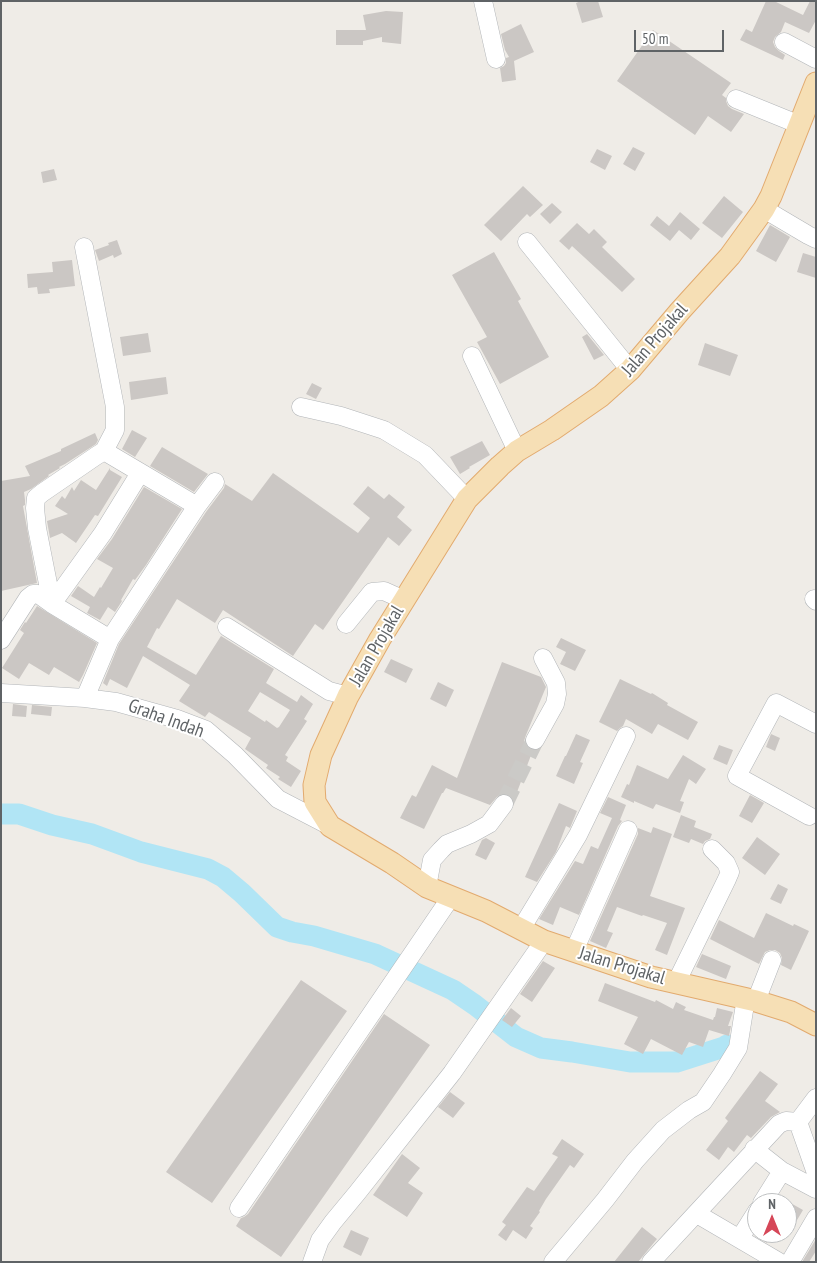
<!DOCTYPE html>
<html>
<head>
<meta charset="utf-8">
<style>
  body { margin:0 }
  #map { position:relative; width:817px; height:1263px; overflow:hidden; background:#efece7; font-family:"PT Sans Narrow",sans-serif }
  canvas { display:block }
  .frame { position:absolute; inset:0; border:2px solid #5f6366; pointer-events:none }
  .north { position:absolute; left:747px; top:1193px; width:50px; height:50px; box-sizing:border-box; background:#fff; border:1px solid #bfc1c2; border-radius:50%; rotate:0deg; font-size:14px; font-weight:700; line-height:20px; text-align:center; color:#5f6366 }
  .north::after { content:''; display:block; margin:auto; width:18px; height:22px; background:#d64758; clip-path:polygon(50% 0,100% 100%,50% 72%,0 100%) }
  .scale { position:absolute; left:634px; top:30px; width:90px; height:22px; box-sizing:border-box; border:2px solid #5f6366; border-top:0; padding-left:6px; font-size:15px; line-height:18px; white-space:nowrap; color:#5f6366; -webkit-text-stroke:4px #fff; paint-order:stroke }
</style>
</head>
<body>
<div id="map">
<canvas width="817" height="1263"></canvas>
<div class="frame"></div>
<div class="north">N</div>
<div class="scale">50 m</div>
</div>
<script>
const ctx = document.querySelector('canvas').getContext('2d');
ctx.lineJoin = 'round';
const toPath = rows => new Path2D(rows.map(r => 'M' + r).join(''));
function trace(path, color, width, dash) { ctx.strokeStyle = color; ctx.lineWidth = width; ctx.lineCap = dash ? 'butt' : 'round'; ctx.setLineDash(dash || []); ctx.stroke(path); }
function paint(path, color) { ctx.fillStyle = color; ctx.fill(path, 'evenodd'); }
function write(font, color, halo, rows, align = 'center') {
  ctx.font = font + ' "PT Sans Narrow",sans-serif'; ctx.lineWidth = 4; ctx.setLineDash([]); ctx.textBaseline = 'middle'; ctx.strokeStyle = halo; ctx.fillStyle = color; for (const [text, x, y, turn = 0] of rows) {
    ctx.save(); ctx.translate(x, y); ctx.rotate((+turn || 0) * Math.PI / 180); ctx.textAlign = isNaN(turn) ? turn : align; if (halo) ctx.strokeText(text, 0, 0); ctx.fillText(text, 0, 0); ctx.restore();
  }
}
const river = toPath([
  [1,814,19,814,52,825,92,834,141,852,208,869,223,877,242,893,277,927,292,932,314,936,375,954,453,990,475,1005,516,1037,541,1048,572,1052,630,1062,677,1062,724,1047,727,1045]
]);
const building = toPath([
  [581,1,598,1,603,17,582,23,576,3],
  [766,1,774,1,803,15,810,1,816,1,816,20,809,33,785,22,781,32,775,37,773,42,775,47,779,51,785,55,783,60,740,40,746,29,752,32],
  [386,11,403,12,401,44,382,42,382,37,363,41,363,45,336,45,336,30,366,30,363,15],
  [521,24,534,52,514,61,516,80,502,82,500,68,504,66,506,63,506,58,509,57,505,50,501,34],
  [653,30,731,83,722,95,726,98,726,101,728,106,732,109,744,114,731,132,708,116,695,135,617,81],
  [633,147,645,153,635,171,623,164],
  [597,149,612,156,605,170,590,162],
  [54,169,57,180,43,183,41,172],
  [523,186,543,205,530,217,527,214,501,241,484,225],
  [724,196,743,212,722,238,702,223],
  [552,203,562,212,550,224,540,214],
  [680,212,700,229,691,240,679,230,670,241,650,225,657,216,669,226],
  [577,223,589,234,594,229,607,242,602,247,635,279,622,292,572,246,569,250,559,241],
  [770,225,790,237,776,262,756,251],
  [117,240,122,254,114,258,113,255,99,261,95,250,109,245,108,243],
  [494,252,521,299,518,301,549,357,500,384,477,342,487,337,452,275],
  [803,253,816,257,816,278,797,272],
  [72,260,75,286,49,289,50,293,38,294,37,287,28,288,27,274,53,272,52,262],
  [148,333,151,352,123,356,120,337],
  [587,334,604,355,594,360,582,337],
  [705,343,738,355,730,376,698,365],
  [166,377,168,394,131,400,129,382],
  [312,383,322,388,316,399,306,394],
  [132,430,147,438,135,457,122,449],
  [95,433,98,440,96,444,65,464,59,467,60,468,48,475,49,476,31,489,24,492,25,500,25,505,23,506,37,583,1,591,1,481,30,476,25,466,61,451,61,449],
  [482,441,490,455,469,467,470,468,460,474,450,457],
  [162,447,208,474,194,492,150,466],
  [110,468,110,470,122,477,98,516,95,515,76,543,62,533,50,538,47,521,68,514,55,506,62,496,65,499,72,487,74,491,81,480,96,490],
  [273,473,358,533,370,518,353,504,368,486,384,499,389,494,405,507,397,517,412,530,399,546,388,537,323,630,315,624,293,656,223,610,215,623,177,599,159,629,157,628,147,647,196,675,221,636,274,669,266,683,297,702,301,695,313,704,304,719,307,721,285,755,288,757,286,761,301,771,291,787,278,779,280,777,266,768,268,765,245,749,251,738,209,712,205,717,179,701,190,685,143,656,127,688,110,679,107,686,103,683,119,644,206,512,224,488,225,484,252,501],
  [260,692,290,710,279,727,277,728,266,720,265,722,248,711],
  [144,487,182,509,146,565,135,580,133,579,121,600,122,601,115,612,108,607,100,620,87,613,90,607,71,596,78,586,94,597,100,587,101,588,113,568,97,559,112,539],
  [37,606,97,643,83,675,79,682,54,667,49,675,29,663,19,679,2,668,24,633,20,630,25,622,26,623],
  [561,638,586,650,575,671,560,664,566,652,556,647],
  [391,659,413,669,406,683,384,672],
  [502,662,541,677,546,687,526,735,524,741,526,745,529,749,533,750,514,800,510,795,506,794,500,794,496,798,490,805,446,788,443,793,442,793,424,829,400,818,412,795,416,797,432,765,457,778],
  [620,679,651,694,652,693,668,703,667,705,698,722,688,740,658,724,652,734,626,719,623,726,620,728,617,731,599,722],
  [438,682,454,690,446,707,430,699],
  [13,704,27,706,26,717,12,716],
  [32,705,52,707,51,716,31,714],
  [576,734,590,740,580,762,583,763,574,784,556,776,565,756,566,756],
  [771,734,780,738,775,751,766,747],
  [719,745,733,750,727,765,713,759],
  [683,755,706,769,696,784,689,779,680,801,684,802,680,813,656,804,653,809,634,801,634,803,621,797,627,784,629,785,637,765,668,779],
  [750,795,764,803,752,823,739,816],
  [608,797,626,805,620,820,622,821,618,826,579,915,560,907,553,925,539,919,575,861,583,864,591,846,598,849,612,818,600,813],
  [559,803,577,811,570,828,566,826,556,852,537,882,525,877],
  [681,815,696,821,694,827,712,834,710,839,705,841,703,844,691,839,689,843,673,837],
  [653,827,672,834,650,896,685,908,667,955,655,950,667,923,643,915,642,916,617,907,607,931,613,933,606,948,590,941,638,834,638,828,651,833],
  [757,837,780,854,765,875,742,858],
  [486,838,495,843,486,860,475,855,482,840],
  [778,884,788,889,781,904,770,899],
  [766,913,793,926,794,924,809,931,791,970,781,965,782,958,780,953,775,950,770,950,765,952,759,964,710,939,719,920,754,938],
  [702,954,731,966,726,979,696,967],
  [543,961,555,968,532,1002,520,994],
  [301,980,347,1011,212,1203,166,1172],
  [605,983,655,1002,656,1000,673,1009,676,1002,686,1007,684,1010,713,1020,714,1017,715,1017,717,1008,733,1012,728,1026,731,1026,729,1036,709,1030,703,1047,689,1042,682,1055,651,1039,643,1054,624,1044,638,1017,598,1001],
  [511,1008,521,1016,512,1027,502,1020],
  [384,1014,430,1045,281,1257,236,1226,241,1218,244,1217,248,1214],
  [760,1071,778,1084,765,1101,780,1112,771,1117,751,1138,747,1135,734,1152,728,1147,719,1160,706,1150,728,1121,725,1118],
  [450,1092,465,1103,453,1118,438,1107],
  [562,1139,584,1154,574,1168,570,1165,546,1199,539,1211,540,1212,530,1226,533,1228,526,1239,513,1230,506,1241,498,1235,506,1225,502,1222,527,1187,534,1191,558,1157,552,1154],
  [402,1154,420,1168,408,1183,423,1193,407,1217,373,1195],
  [787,1201,803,1210,787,1237],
  [642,1227,657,1239,638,1262,614,1262],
  [351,1230,369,1238,361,1256,343,1247],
  [761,1233,773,1233,767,1243,758,1237],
  [816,1239,816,1251,809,1262,802,1262]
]);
const minorTunnel = toPath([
  [504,804,535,740]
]);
const minor = toPath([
  [483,1,496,59],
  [784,42,816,59],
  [736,99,800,125],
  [764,209,808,235,816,239],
  [527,242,630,370],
  [84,247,115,407,115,430,104,451],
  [472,356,517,451],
  [301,407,341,416,384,430,425,455,467,499],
  [814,599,816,601],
  [52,604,37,528,35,508,36,498,42,493,96,456,104,451,197,506],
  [52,604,103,533,140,473],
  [346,624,372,592,384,591,404,600],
  [227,627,329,691,348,696],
  [1,640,28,598,33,594,38,594,52,604,110,639],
  [1,693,85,698,116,702,177,719,206,730,235,755,278,799,330,826],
  [85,698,110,639,197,506,215,482],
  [535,740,555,704,557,694,556,683,543,658],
  [809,816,737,776,776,703,816,724],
  [427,887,432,860,441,850,447,844,471,834,489,824,504,804],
  [521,929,578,835,626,736],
  [574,951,628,830],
  [676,983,727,879,730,872,726,863,712,849],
  [756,1001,772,960],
  [798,1122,816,1173],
  [798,1122,816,1098],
  [754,1149,782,1171,816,1189],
  [762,1203,782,1171],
  [239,1208,451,897],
  [697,1214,779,1262],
  [740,1238,757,1211],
  [312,1262,320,1240,333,1222,357,1193,452,1073,544,941],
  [553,1262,605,1200,635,1161,663,1130,689,1110,703,1102,722,1074,738,1048,746,998],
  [651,1262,779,1124,786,1121,798,1122],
  [790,1262,816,1218]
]);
const major = toPath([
  [816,83,771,196,764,209,730,256,680,311,630,370,601,396,552,430,517,451,500,466,467,499,380,639,348,696,321,755,314,785,315,802,330,826,392,863,427,887,486,911,544,941,651,977,756,1001,791,1012,816,1025]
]);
const streetNames = [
  ["Jalan Projakal",655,340,-49],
  ["Jalan Projakal",377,646,-60],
  ["Graha Indah",166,719,20],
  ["Jalan Projakal",622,966,17]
];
trace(river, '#b1e5f5', 21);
paint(building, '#cbc7c4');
trace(minorTunnel, '#cbcac7', 18, [18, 9]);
trace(minor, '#b2b5b8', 19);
trace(major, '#e2aa6e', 23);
trace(minor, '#fff', 18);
trace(major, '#f6dfb5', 21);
write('19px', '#5f6366', '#fff', streetNames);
</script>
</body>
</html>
